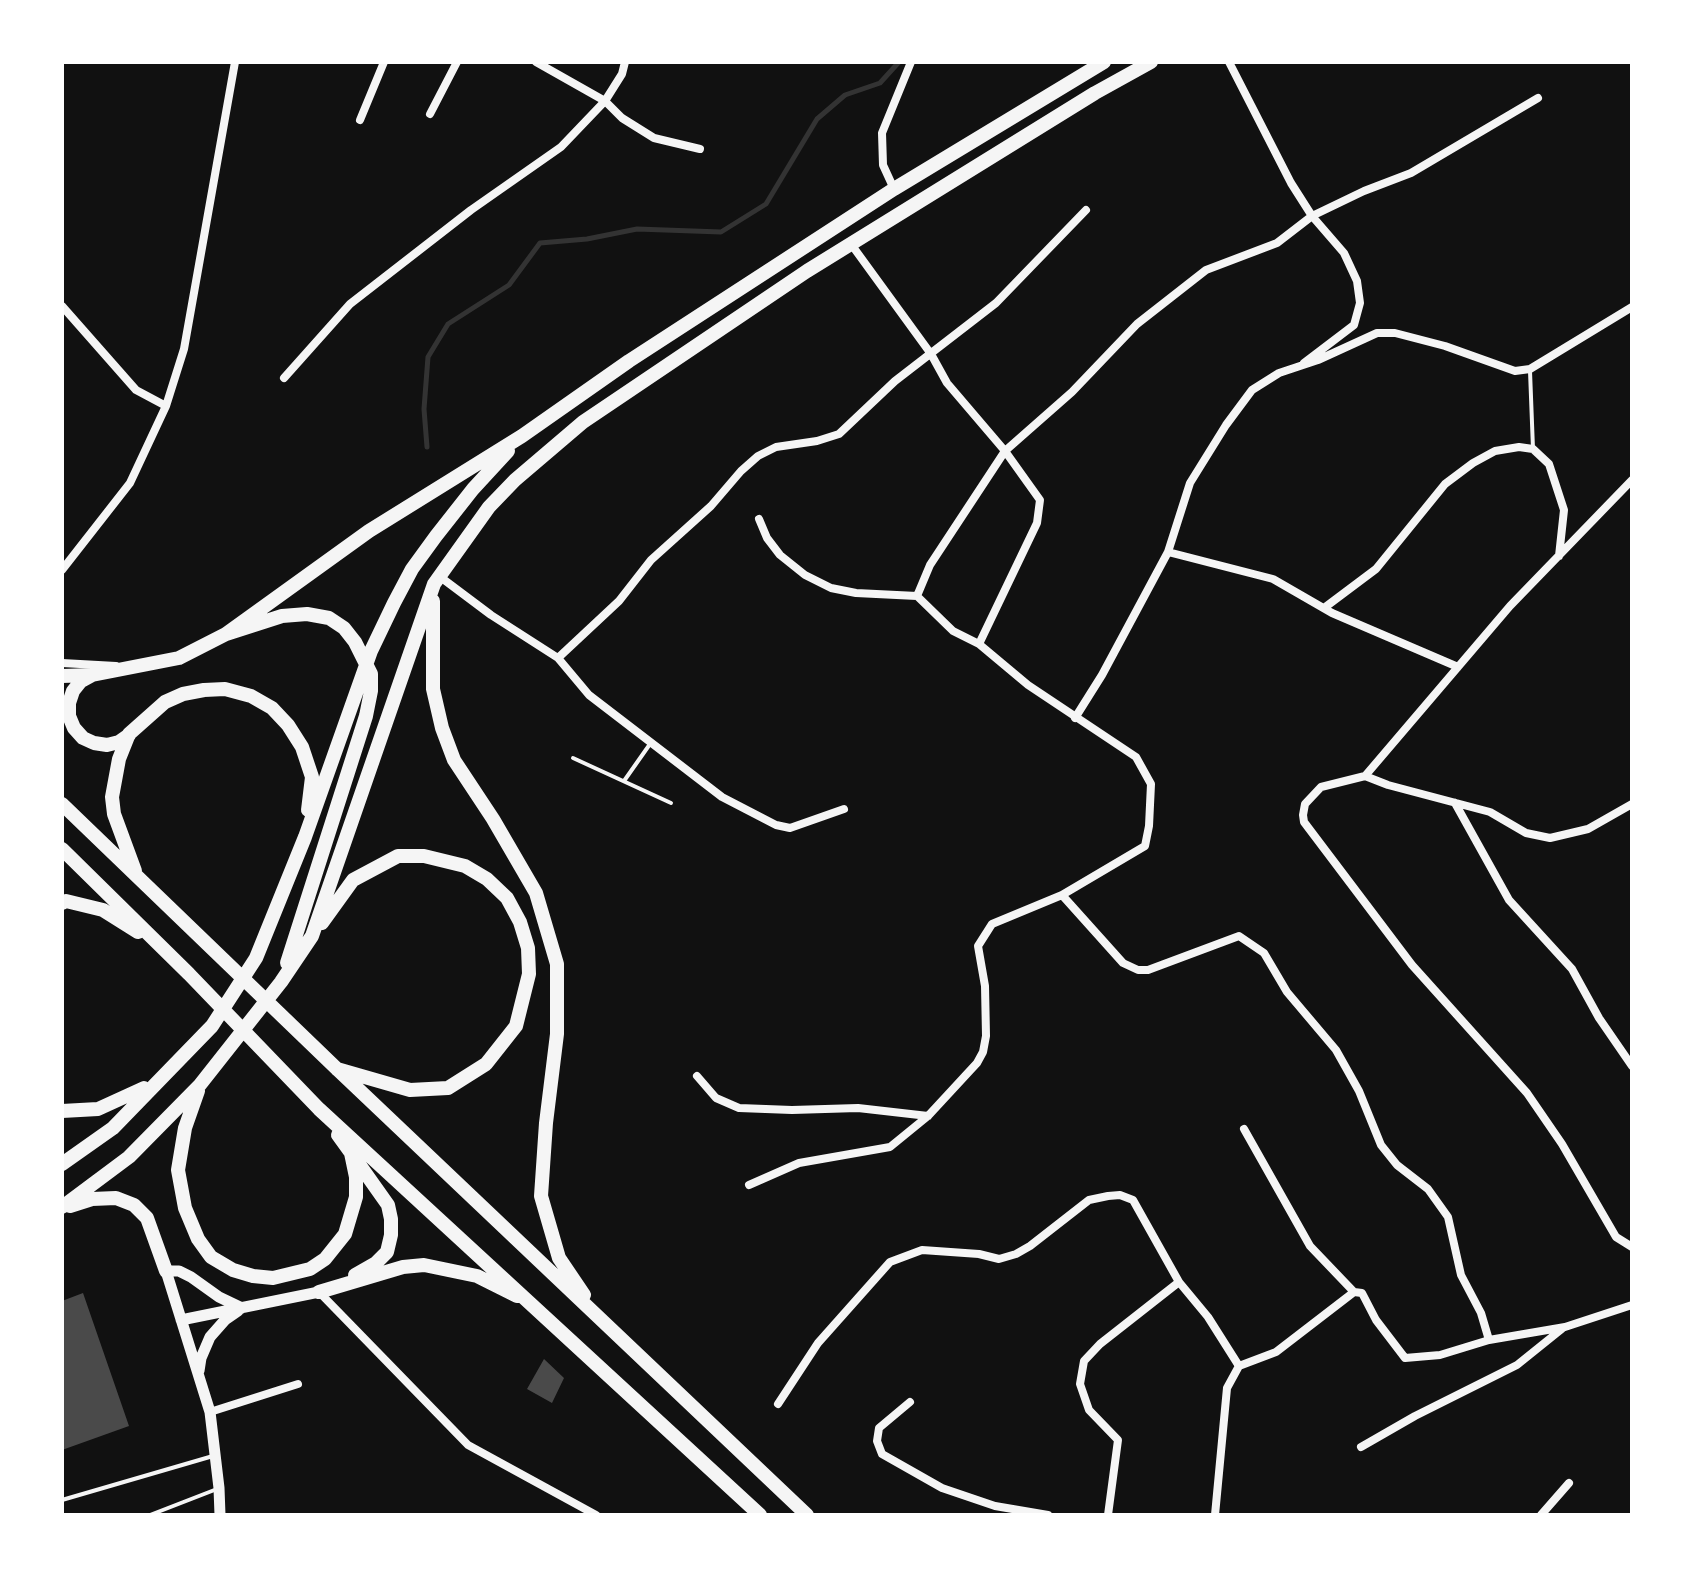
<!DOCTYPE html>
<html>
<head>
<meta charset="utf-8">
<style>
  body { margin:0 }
  #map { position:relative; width:1694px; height:1577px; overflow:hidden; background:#111; font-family:Jost,sans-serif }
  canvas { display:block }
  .frame { position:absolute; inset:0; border:64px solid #fff; pointer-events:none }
</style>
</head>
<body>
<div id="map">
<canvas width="1694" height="1577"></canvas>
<div class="frame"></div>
</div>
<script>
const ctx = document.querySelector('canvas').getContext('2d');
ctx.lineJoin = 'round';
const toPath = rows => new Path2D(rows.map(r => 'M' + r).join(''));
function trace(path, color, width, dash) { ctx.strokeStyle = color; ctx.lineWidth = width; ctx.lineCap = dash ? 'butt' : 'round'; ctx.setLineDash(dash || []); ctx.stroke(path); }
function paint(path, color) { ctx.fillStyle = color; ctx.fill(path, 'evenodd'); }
const stream = toPath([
  [427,447,424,409,428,357,448,324,509,285,540,243,587,239,637,229,721,232,766,204,817,119,845,95,880,83,899,62]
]);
const building = toPath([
  [83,1293,129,1426,62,1450,62,1301],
  [544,1359,564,1378,552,1403,527,1389]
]);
const service = toPath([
  [1530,371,1533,449],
  [573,758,671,803],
  [624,781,650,744],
  [62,1500,213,1456],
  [150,1515,217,1489]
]);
const minor = toPath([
  [536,62,605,101,622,118,654,138,700,149],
  [1229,62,1291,183,1312,216,1344,253,1357,281,1360,303,1354,325,1304,363],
  [430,114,457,62],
  [360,120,384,62],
  [894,189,883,165,882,133,911,62],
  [851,244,931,354,947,383,1005,451,1040,500,1037,523,979,644],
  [62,306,136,390,166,406],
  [284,378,350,304,471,210,561,147,605,101,622,74,625,62],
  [1632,480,1510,606,1365,776,1321,787,1305,804,1303,815,1304,822,1412,965,1527,1093,1562,1144,1616,1237,1632,1247],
  [1168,552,1273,579,1332,613,1458,667],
  [62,570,130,483,166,406,184,349,235,62],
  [439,576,491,615,558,658,589,695,722,797,776,825,790,828,844,809],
  [917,596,930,565,1005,451,1072,392,1137,324,1206,270,1277,243,1312,216,1364,191,1411,173,1538,98],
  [1324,608,1376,569,1445,484,1473,463,1495,451,1519,447,1533,449,1549,464,1564,510,1559,556],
  [558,658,619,601,651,560,711,506,741,471,758,456,776,447,817,441,839,434,895,381,996,303,1086,210],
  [62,663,116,666],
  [1075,718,1102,675,1168,552,1190,483,1226,425,1252,390,1279,373,1318,360,1377,333,1395,333,1445,346,1515,371,1530,369,1632,307],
  [1365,776,1388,785,1490,812,1526,833,1550,838,1588,829,1632,804],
  [1455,803,1509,900,1572,969,1599,1018,1632,1066],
  [1062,895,1123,963,1138,970,1148,970,1239,936,1264,953,1287,992,1336,1050,1359,1091,1381,1145,1397,1165,1428,1189,1448,1217,1461,1275,1481,1313,1489,1340],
  [697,1076,716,1098,739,1108,792,1110,858,1108,928,1116],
  [1244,1129,1310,1246,1354,1292,1362,1293,1376,1320,1405,1358,1440,1355,1489,1340,1565,1327,1632,1305],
  [749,1185,799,1163,890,1147,928,1116,977,1063,983,1052,986,1036,985,986,978,946,992,924,1062,895,1145,846,1149,826,1151,784,1136,757,1028,685,979,644,953,631,917,596,856,593,831,588,805,575,780,555,767,538,759,519],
  [319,1292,468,1445,596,1515],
  [910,1402,879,1428,877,1441,882,1454,942,1488,995,1506,1048,1515],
  [778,1404,818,1343,890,1262,922,1250,979,1254,999,1259,1016,1254,1030,1246,1089,1200,1108,1196,1120,1195,1133,1200,1179,1282,1208,1317,1239,1366],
  [210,1412,298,1384],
  [1361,1447,1415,1416,1517,1365,1563,1328],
  [1108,1515,1118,1440,1089,1410,1080,1384,1084,1361,1100,1344,1179,1282],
  [1215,1515,1227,1388,1239,1366,1276,1352,1354,1292],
  [1541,1515,1569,1483]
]);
const tertiary = toPath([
  [181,1320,319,1292],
  [199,1371,201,1358,210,1337,225,1320,238,1311],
  [220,1515,219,1488,210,1412,166,1271,179,1271,191,1277,219,1297,242,1308]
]);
const trunk = toPath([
  [433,601,433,689,442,728,454,760,493,819,536,893,557,964,557,1034,546,1123,541,1196,559,1258,584,1295],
  [226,634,369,531,522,436,629,361,894,189,1104,62],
  [92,675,81,681,73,691,69,703,69,716,74,728,83,738,94,743,107,745,119,742,129,735],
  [62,676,92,675,179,658,226,634,282,616,307,614,329,618,344,628,355,642,371,674,371,691,366,716,287,963],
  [62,804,336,1068,807,1515],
  [62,849,189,974,319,1109,760,1515],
  [135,871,114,814,112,797,119,759,129,734,165,702,183,694,204,690,225,689,251,696,272,708,288,725,302,747,312,777,308,810],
  [62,903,66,901,103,910,138,932],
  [322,923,353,880,398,856,424,856,465,866,487,879,507,898,520,922,528,948,529,974,516,1026,486,1064,448,1088,410,1090,337,1069],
  [198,1091,185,1128,178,1170,185,1208,198,1239,211,1257,233,1270,253,1276,273,1278,310,1269,325,1259,345,1234,356,1197,356,1177,351,1153,338,1135],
  [62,1111,98,1109,144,1088],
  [354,1157,388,1205,391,1219,391,1235,387,1252,376,1263,355,1275],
  [62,1164,113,1128,212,1026,256,958,305,837,371,651,394,603,412,569,436,536,473,489,508,451],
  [70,1206,92,1199,116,1198,134,1205,147,1218,166,1271],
  [62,1207,129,1157,199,1086,281,982,312,936,434,584,489,507,515,480,583,422,807,271,1095,93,1151,62],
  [319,1292,403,1267,424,1265,477,1276,517,1296]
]);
trace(stream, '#333', 5);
paint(building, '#4a4a4a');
trace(service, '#f5f5f5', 4);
trace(minor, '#f5f5f5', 8);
trace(tertiary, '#f5f5f5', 11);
trace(trunk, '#f5f5f5', 14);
</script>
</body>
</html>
